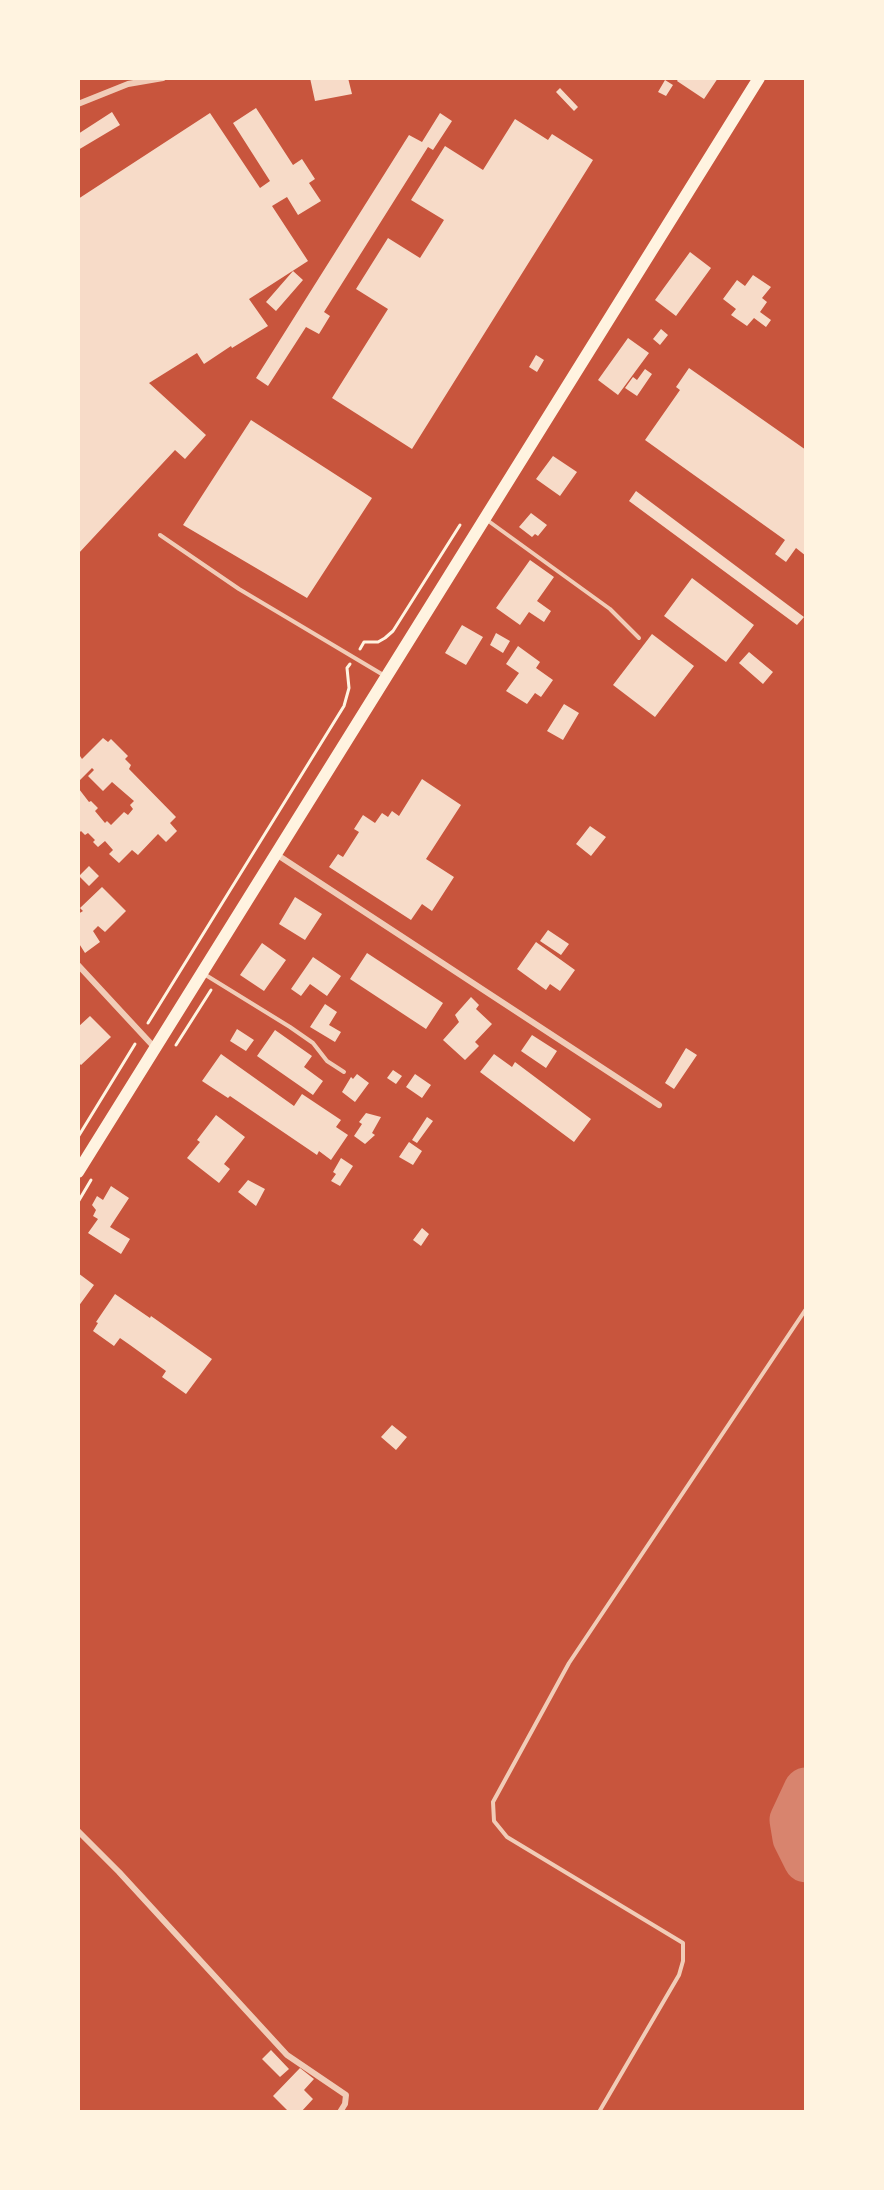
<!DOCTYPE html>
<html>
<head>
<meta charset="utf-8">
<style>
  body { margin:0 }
  #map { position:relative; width:884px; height:2190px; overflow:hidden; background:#c8553d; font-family:Georgia,serif }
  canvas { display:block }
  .frame { position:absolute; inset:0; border:80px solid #fff3e0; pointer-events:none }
</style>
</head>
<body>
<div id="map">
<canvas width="884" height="2190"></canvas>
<div class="frame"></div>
</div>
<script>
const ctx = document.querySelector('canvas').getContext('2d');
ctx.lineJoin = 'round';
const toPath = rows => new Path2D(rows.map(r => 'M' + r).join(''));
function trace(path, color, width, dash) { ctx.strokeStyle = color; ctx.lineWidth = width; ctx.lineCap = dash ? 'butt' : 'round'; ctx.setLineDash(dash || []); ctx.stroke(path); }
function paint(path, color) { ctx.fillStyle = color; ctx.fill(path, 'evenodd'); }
const taxiway = toPath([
  [806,1790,792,1820,795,1838,806,1860]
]);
const building = toPath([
  [310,78,348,78,352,94,315,101],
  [679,78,718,78,704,99,677,81],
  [665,80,673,85,666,96,658,92],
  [560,88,578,107,574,111,556,92],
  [256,108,293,165,302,159,315,179,309,183,321,201,298,215,287,197,272,206,308,261,249,299,268,326,232,348,231,346,204,364,197,353,149,383,206,435,185,459,175,450,78,554,78,199,210,113,260,188,270,181,233,123],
  [112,112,120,125,78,150,78,134],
  [440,113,452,121,433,150,428,147,324,312,330,316,319,334,306,327,268,386,256,378,409,135,422,142],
  [515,119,548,140,552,134,593,160,412,449,332,398,388,309,356,289,388,238,420,258,444,220,411,200,445,146,483,170],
  [690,252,711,268,676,316,655,300],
  [293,271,303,280,276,311,266,302],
  [753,275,771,287,762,298,767,302,760,312,771,320,766,327,754,318,747,326,731,315,736,309,723,299,737,280,745,286],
  [661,329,668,335,660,345,653,339],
  [628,338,649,353,618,395,598,380],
  [536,355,544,360,537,372,529,367],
  [689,368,806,450,806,556,796,548,786,562,775,554,785,540,645,440,680,390,676,387],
  [645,369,652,374,637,396,625,388,633,377,637,380],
  [251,420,372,498,307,598,183,525],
  [553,456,577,472,560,496,536,479],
  [636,491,804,617,797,625,629,501],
  [531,513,547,525,538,536,535,534,532,537,519,527],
  [530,560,554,577,537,601,551,611,544,622,529,612,520,625,496,608],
  [692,578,754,625,726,662,664,616],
  [462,625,483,637,466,665,445,653],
  [496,633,510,641,503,653,490,645],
  [652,634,694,666,655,717,613,685],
  [518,646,540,662,536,668,553,680,541,697,535,693,527,704,506,691,519,673,506,664],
  [749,652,773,672,763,684,739,663],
  [564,704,579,713,563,740,547,731],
  [103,738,108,742,111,739,128,756,125,759,131,765,129,769,176,817,170,823,177,831,166,842,158,834,138,855,132,850,119,863,109,854,113,850,105,841,98,847,93,842,95,840,88,833,85,835,81,831,78,834,79,789,89,802,91,801,98,808,95,811,105,823,107,821,111,825,124,812,128,815,133,809,130,805,134,801,112,782,103,791,88,776,94,770,92,768,78,782,78,758,80,756,82,759],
  [422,779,461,805,426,859,454,877,432,911,422,904,411,920,329,867,338,854,343,857,359,832,354,829,363,815,375,823,382,813,388,817,392,811,399,816],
  [590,826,606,837,591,856,576,844],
  [89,866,99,876,89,886,79,876],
  [102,887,126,911,105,932,98,926,93,931,100,942,85,953,78,942,78,914,83,911,80,908],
  [295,897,322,914,305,940,279,924],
  [548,930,569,944,561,955,540,941],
  [536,942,575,970,560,991,550,984,546,990,517,969],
  [262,943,286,960,264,991,240,975],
  [367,953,443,1003,426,1029,350,979],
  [313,957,341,976,327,996,310,984,301,996,291,989],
  [471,997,479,1005,476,1009,492,1024,475,1042,479,1046,465,1060,443,1040,459,1022,455,1015],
  [325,1004,337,1012,329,1025,341,1032,335,1042,310,1027],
  [90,1016,111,1037,81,1065,78,1062,78,1027],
  [237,1029,254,1040,246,1051,230,1041],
  [275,1030,312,1056,304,1067,323,1081,313,1095,257,1056],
  [532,1035,557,1051,546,1068,521,1051],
  [686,1048,697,1055,674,1089,665,1083],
  [221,1054,294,1106,302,1094,341,1120,336,1127,348,1135,331,1160,319,1151,317,1155,230,1096,228,1098,202,1081],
  [494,1054,512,1067,515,1062,591,1119,574,1142,480,1072],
  [393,1070,402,1076,396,1084,387,1078],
  [357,1074,369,1083,355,1102,342,1092,351,1077,353,1079],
  [415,1074,431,1085,422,1098,406,1087],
  [366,1113,381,1117,372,1133,375,1135,365,1144,354,1136,362,1124,359,1122],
  [216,1115,245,1137,224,1164,230,1169,219,1183,187,1158,200,1142,197,1140],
  [427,1117,433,1121,417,1143,412,1140],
  [409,1142,422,1151,413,1165,399,1157],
  [341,1158,353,1166,340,1186,331,1181,336,1174,333,1172],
  [248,1180,265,1189,256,1206,238,1192],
  [111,1186,129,1198,110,1227,130,1239,121,1254,88,1233,98,1219,93,1216,96,1210,92,1205,97,1196,103,1200],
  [422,1228,429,1234,421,1246,413,1240],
  [78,1273,94,1285,78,1307],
  [115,1294,150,1318,151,1316,212,1359,186,1394,162,1377,166,1371,130,1345,120,1338,114,1346,93,1331,98,1323,96,1322],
  [392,1425,407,1437,396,1450,381,1437],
  [271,2050,289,2069,280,2077,262,2059],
  [300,2068,314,2079,304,2090,313,2099,301,2112,289,2112,273,2096]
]);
const path = toPath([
  [360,649,364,642,378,642,385,638,393,631,460,525],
  [148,1023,344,706,349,688,347,668,350,664],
  [176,1045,211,990],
  [78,1137,135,1044],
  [78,1202,91,1180]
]);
const service = toPath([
  [487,520,610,609,639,638],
  [160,535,239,589,385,676],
  [204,974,290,1027,313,1043,327,1061,344,1072],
  [599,2112,679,1975,683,1961,683,1943,507,1837,494,1821,493,1802,569,1663,806,1309]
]);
const minor = toPath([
  [78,104,128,84,163,78],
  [276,854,659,1105],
  [78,965,155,1048],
  [78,1831,119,1872,287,2055,346,2095,345,2104,340,2112]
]);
const primary = toPath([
  [78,1172,759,78]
]);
trace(taxiway, '#d8846e', 45);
paint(building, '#f7dbc8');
trace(path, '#fff3e0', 3);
trace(service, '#f1ccb7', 4);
trace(minor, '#f1ccb7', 6);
trace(primary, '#fff3e0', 12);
</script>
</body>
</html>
